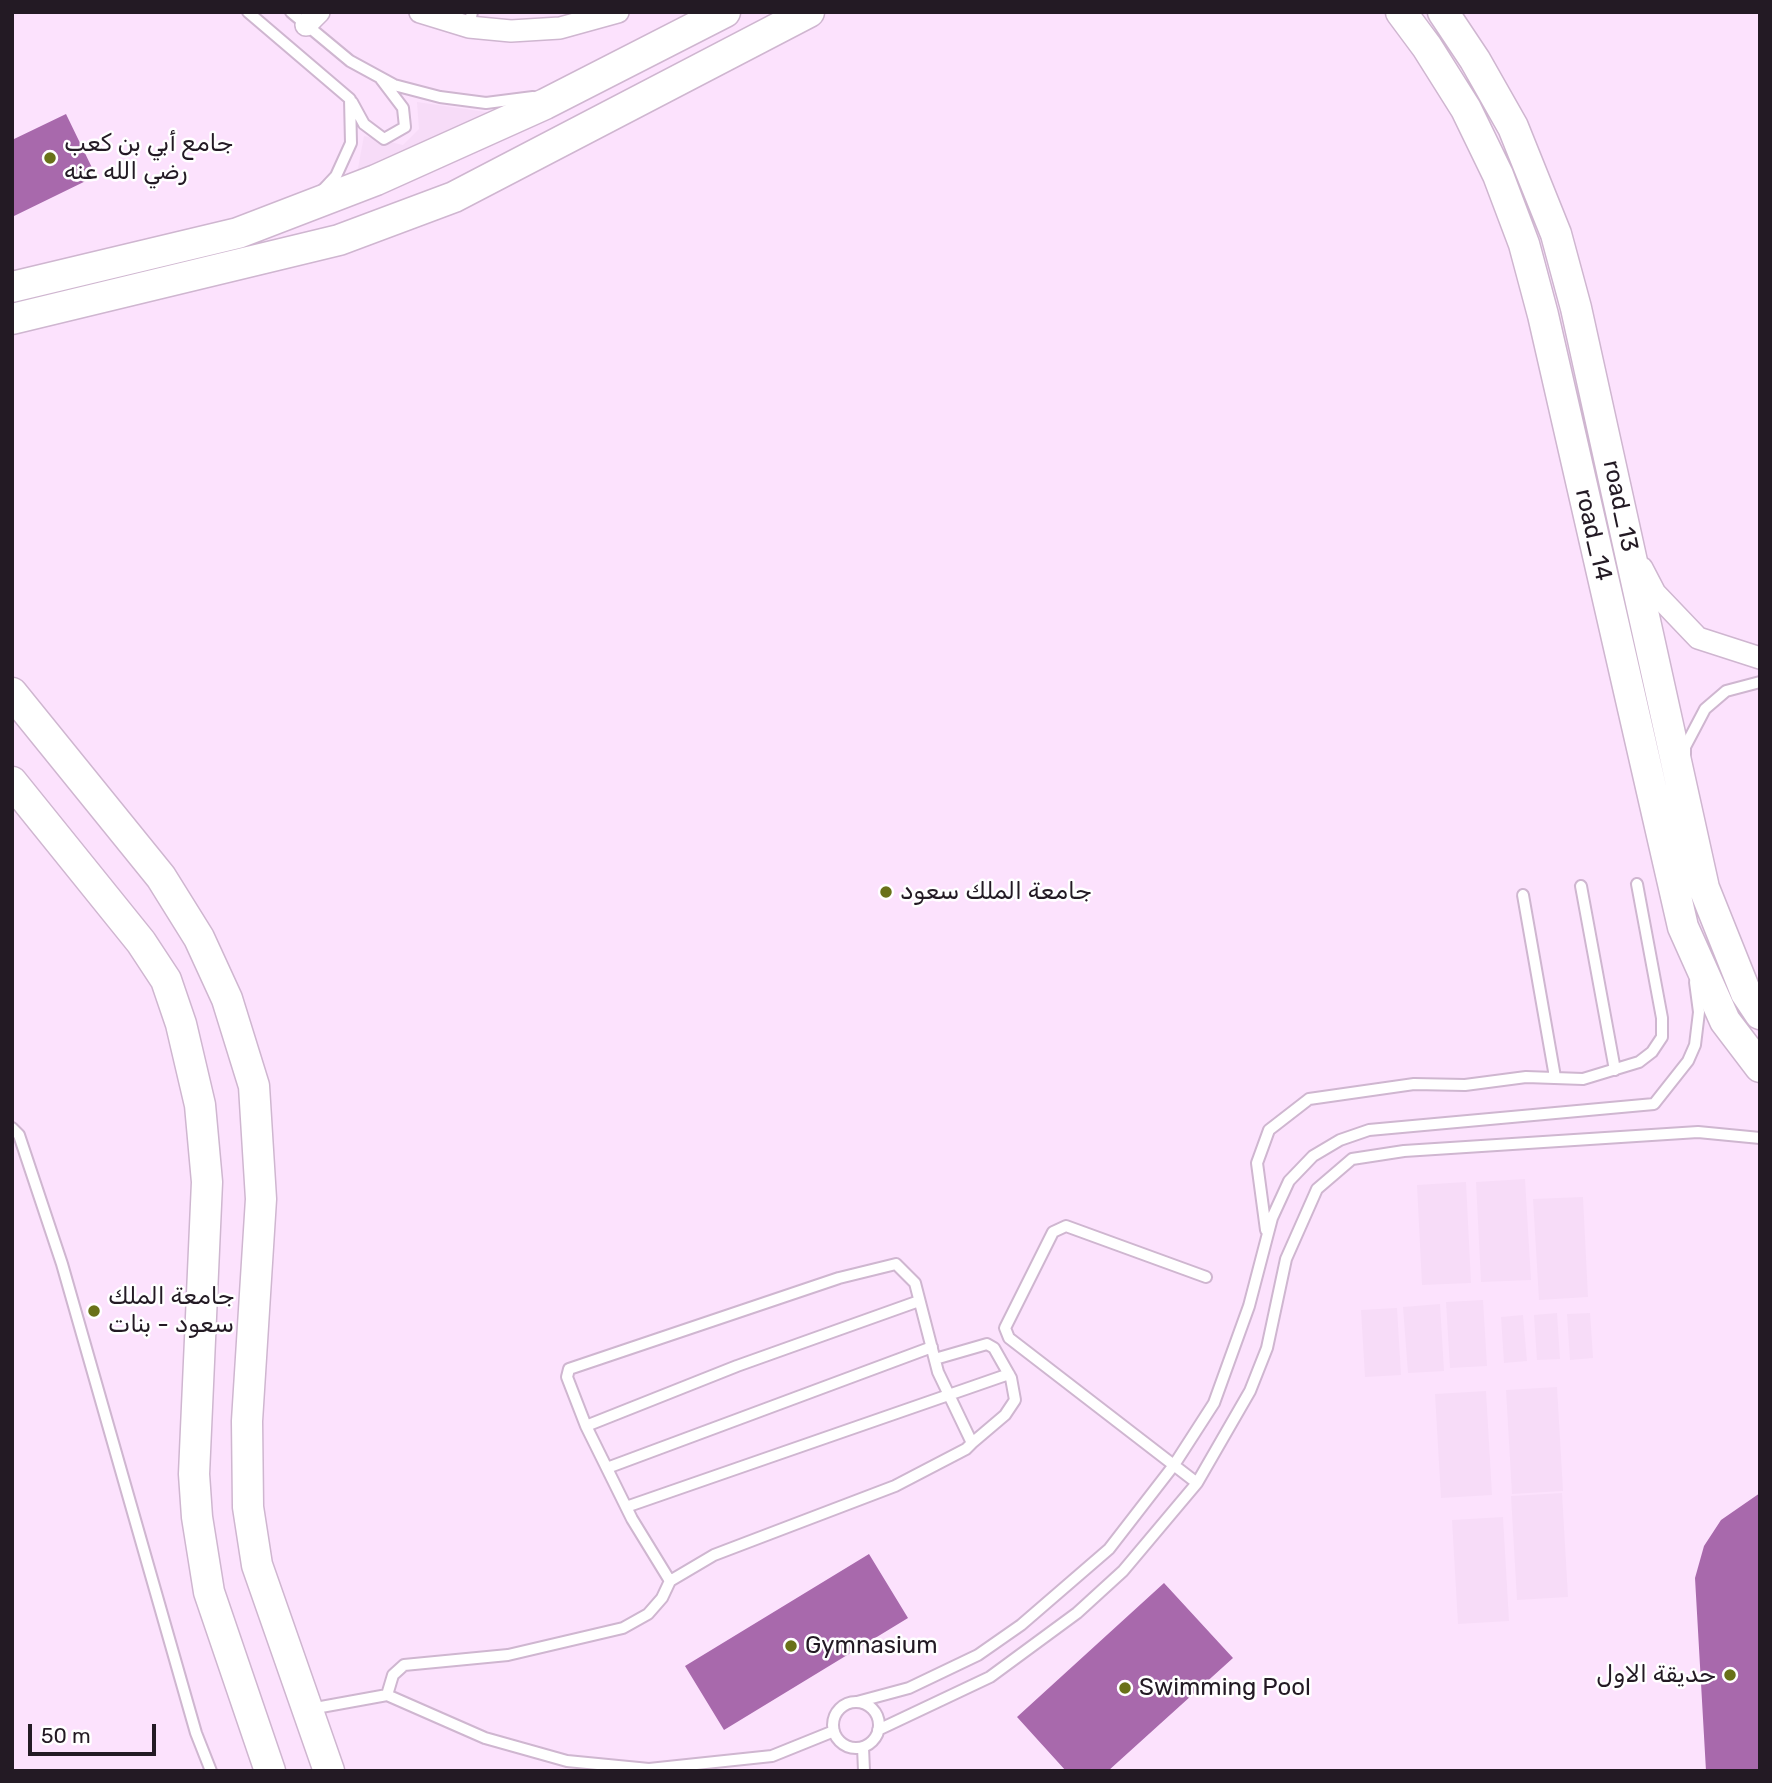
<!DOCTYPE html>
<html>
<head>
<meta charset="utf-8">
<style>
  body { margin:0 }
  #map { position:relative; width:1772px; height:1783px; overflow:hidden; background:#fdf2fd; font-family:Rubik,sans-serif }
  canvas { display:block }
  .frame { position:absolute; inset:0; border:14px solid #231a24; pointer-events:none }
  .scale { position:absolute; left:28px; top:1724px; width:128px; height:32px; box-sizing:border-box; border:4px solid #231a24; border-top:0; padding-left:9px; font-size:21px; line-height:24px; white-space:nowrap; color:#231a24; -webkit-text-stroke:5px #fff; paint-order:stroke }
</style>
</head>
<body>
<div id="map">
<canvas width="1772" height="1783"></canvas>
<div class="frame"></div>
<div class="scale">50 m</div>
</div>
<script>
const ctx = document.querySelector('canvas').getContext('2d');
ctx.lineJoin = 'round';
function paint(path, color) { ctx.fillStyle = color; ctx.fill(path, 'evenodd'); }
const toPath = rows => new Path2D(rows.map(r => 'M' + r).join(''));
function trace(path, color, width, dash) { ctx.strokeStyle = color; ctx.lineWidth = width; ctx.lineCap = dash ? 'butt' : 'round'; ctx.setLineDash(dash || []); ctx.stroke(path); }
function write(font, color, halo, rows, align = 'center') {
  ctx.font = font + ' Rubik,"Noto Sans Arabic",sans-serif'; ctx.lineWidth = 5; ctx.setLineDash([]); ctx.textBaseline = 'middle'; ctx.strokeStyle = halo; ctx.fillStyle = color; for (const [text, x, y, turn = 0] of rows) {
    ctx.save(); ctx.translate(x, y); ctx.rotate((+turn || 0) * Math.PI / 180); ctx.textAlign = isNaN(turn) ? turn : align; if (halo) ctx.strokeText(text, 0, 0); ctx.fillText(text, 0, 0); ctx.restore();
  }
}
const built = toPath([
  [12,12,1760,12,1760,1771,12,1771]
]);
const green = toPath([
  [417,102,500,114,356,179,364,136,403,145,419,129],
  [1525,1179,1531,1280,1481,1282,1476,1182],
  [1466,1182,1471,1283,1422,1285,1417,1185],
  [1583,1197,1588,1297,1539,1300,1533,1199],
  [1483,1300,1487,1366,1450,1368,1446,1302],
  [1440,1304,1444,1371,1408,1373,1403,1307],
  [1397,1308,1401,1375,1365,1377,1361,1310],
  [1557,1313,1560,1359,1537,1360,1534,1315],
  [1590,1313,1593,1358,1570,1360,1567,1314],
  [1523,1315,1527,1361,1504,1363,1501,1317],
  [1557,1387,1563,1491,1512,1494,1506,1390],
  [1486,1391,1492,1495,1441,1498,1435,1394],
  [1562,1493,1568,1597,1517,1600,1511,1496],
  [1503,1517,1509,1621,1458,1624,1452,1520]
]);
const building = toPath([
  [66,114,96,176,12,217,12,140],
  [1760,1493,1760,1771,1706,1771,1695,1578,1704,1546,1721,1520],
  [869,1554,908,1618,724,1730,685,1666],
  [1164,1583,1233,1658,1108,1771,1066,1771,1017,1717]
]);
const lane = toPath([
  [248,12,350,99,351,143,336,176,322,191],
  [291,12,350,61,394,85,440,97,486,103,533,97],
  [469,27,472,12],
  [352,102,364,124,384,139,405,127,403,108,381,79],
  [1685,754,1685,747,1705,709,1726,691,1760,682],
  [1581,886,1615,1070],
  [1523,895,1555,1077],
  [12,1128,19,1135,62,1264,196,1733,211,1771],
  [1266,1230,1257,1163,1269,1130,1309,1099,1414,1084,1465,1085,1526,1077,1583,1079,1639,1062,1652,1052,1662,1037,1662,1018,1637,884],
  [935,1359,987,1344,994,1348,1011,1378,1015,1400,1005,1415,972,1443],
  [586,1426,737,1366,919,1301],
  [607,1468,932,1347],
  [1197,1483,1009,1338,1005,1328,1053,1232,1066,1226,1206,1277],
  [626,1507,1009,1374],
  [387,1695,393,1675,404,1665,508,1655,623,1628,648,1614,662,1598,670,1581,714,1555,895,1486,966,1449,972,1443,938,1372,915,1283,896,1264,839,1278,569,1369,567,1377,586,1426,632,1519,670,1581],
  [857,1702,909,1688,978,1655,1021,1625,1109,1549,1174,1465,1214,1403,1249,1306,1272,1218,1289,1181,1313,1156,1340,1140,1369,1130,1654,1104,1688,1061,1695,1045,1699,1012,1695,982],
  '833 1725a23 23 0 1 1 46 0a23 23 0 1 1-46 0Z',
  [310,1709,387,1695,485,1738,567,1761,649,1769,772,1756,834,1731],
  [878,1730,990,1677,1077,1613,1123,1571,1197,1483,1250,1391,1267,1348,1286,1259,1317,1189,1352,1159,1404,1151,1698,1132,1760,1138],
  [863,1747,864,1771]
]);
const street = toPath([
  [420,12,469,27,511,31,560,28,618,12],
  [306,25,319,12],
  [1642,568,1655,593,1698,638,1760,658]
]);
const secondary = toPath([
  [1401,12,1427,47,1466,109,1498,175,1524,244,1543,315,1683,927,1725,1021,1760,1067],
  [1443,12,1475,60,1513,127,1556,234,1576,308,1704,888,1746,993,1760,1014],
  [12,287,238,233,376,180,545,104,725,12],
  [12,319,339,240,454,197,809,12],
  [12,693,161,877,199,938,227,999,254,1086,261,1199,247,1421,248,1507,257,1565,329,1771],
  [12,782,141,942,166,980,181,1024,200,1105,207,1182,194,1474,197,1517,209,1592,270,1771]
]);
const markers = [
  [50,158,7,"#697119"],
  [886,892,7,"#697119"],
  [94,1311,7,"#697119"],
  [791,1646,7,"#697119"],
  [1730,1675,7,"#697119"],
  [1125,1688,7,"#697119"]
];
const poiNames = [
  ["جامع أبي بن كعب",64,144],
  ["رضي الله عنه",64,172],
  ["جامعة الملك سعود",900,892],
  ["جامعة الملك",108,1297],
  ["سعود - بنات",108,1325],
  ["Gymnasium",805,1646],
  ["حديقة الاول",1716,1675,"right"],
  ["Swimming Pool",1139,1688]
];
const streetNames = [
  ["road_13",1620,506,78],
  ["road_14",1593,535,77]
];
paint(built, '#fce2fd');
paint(green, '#f7dcf8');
paint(building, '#a869ac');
trace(lane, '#cfb6d0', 14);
trace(street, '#cfb6d0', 24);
trace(secondary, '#cfb6d0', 33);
trace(lane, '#fff', 10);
trace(street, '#fff', 21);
trace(secondary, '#fff', 30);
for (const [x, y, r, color] of markers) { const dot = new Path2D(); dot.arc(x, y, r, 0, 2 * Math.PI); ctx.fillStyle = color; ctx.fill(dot); trace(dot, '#fff', 2.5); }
write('24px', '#231a24', '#fff', poiNames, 'left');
write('24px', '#231a24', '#fff', streetNames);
</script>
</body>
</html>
